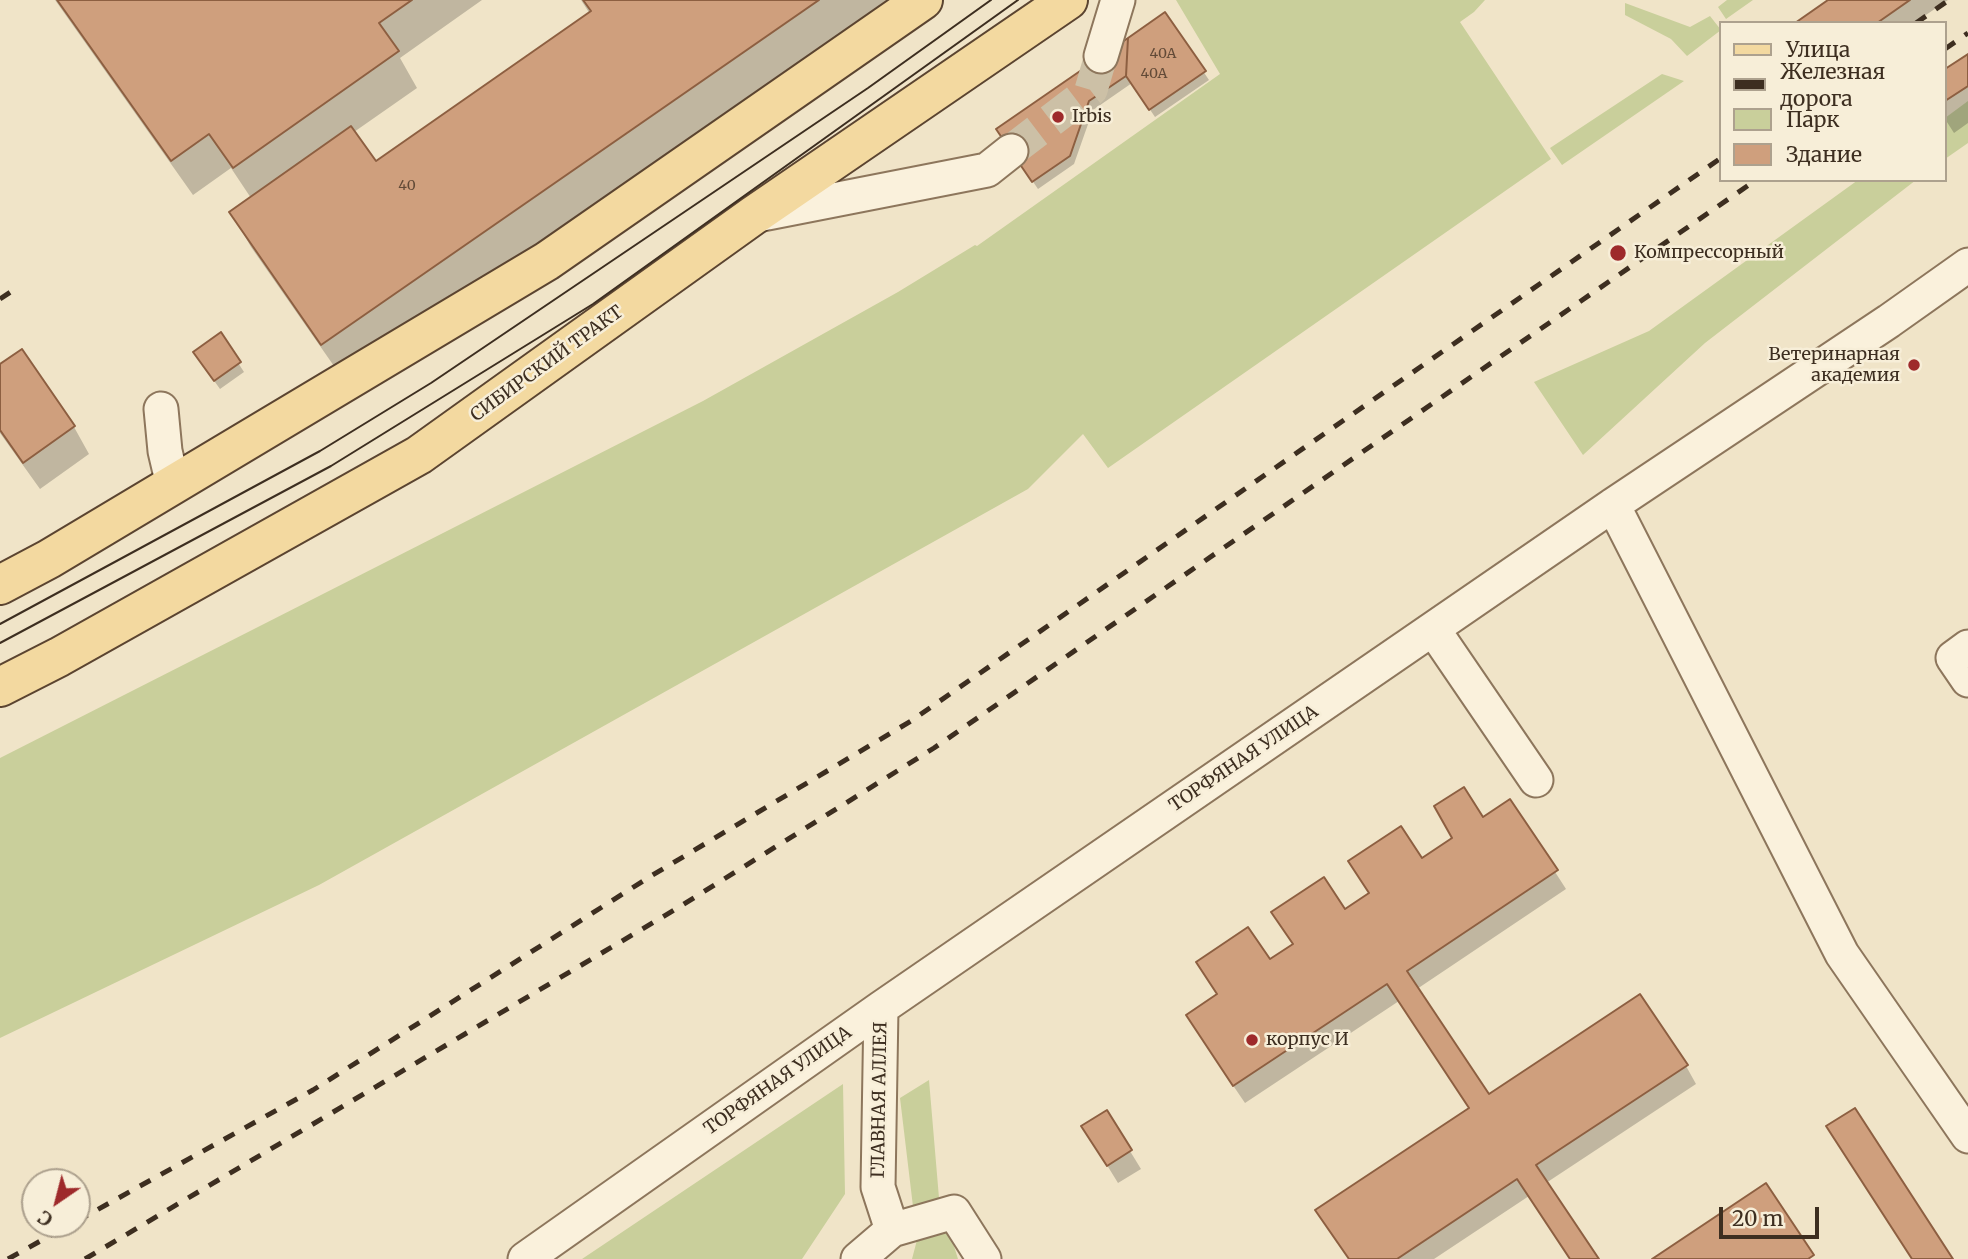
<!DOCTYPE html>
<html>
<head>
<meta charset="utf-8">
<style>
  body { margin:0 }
  #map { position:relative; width:1968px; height:1259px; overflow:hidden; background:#f0e4c8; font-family:Merriweather,serif }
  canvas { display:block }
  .legend { position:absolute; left:1719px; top:21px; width:228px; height:161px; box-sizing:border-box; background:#f7eed8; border:2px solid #ada18e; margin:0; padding:9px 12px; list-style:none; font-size:21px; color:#3d2e20 }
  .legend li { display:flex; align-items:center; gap:14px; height:35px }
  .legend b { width:35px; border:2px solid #ada18e }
  .north { position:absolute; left:21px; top:1168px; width:70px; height:70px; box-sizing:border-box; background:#f7eed8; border:2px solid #ada18e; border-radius:50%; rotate:215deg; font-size:19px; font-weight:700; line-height:28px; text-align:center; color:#3d2e20 }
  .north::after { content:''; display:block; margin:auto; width:24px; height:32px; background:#9e2a2b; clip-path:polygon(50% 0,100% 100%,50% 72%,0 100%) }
  .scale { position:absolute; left:1719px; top:1207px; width:100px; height:32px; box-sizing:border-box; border:4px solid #3d2e20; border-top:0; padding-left:9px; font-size:21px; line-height:24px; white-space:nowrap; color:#3d2e20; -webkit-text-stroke:5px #f7eed8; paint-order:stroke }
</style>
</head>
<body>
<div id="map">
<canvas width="1968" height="1259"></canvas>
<ul class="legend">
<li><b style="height:9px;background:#f3d9a0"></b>Улица</li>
<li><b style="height:9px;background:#3d2e20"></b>Железная дорога</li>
<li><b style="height:19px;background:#c9cf9b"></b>Парк</li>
<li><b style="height:19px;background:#cf9f7d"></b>Здание</li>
</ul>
<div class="north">С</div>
<div class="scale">20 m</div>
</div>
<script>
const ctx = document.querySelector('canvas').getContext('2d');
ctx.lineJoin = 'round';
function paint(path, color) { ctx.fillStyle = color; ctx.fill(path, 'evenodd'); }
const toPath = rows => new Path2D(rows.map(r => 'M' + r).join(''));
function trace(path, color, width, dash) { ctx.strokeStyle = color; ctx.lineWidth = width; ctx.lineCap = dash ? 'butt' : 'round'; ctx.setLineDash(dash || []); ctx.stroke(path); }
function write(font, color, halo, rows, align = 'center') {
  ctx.font = font + ' Merriweather,serif'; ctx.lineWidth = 5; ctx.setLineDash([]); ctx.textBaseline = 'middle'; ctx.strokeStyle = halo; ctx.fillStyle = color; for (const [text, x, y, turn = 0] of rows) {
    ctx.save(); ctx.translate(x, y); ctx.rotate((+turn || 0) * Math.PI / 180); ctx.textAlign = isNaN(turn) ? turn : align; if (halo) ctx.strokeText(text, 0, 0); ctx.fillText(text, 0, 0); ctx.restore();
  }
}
const green = toPath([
  [1176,0,1485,0,1474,12,1460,22,1551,159,1108,468,1083,434,1028,489,319,885,0,1038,0,758,703,401,898,292,975,245,977,246,1220,74],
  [1727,0,1753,0,1726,19,1718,7],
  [1625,3,1690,27,1710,16,1721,30,1687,56,1671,39,1625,15],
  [1662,74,1684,81,1562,165,1550,148],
  [1968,101,1968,143,1945,159,1945,118],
  [1858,180,1916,180,1705,343,1583,455,1534,382,1649,331],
  [929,1080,939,1198,958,1259,912,1259,917,1240,900,1098],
  [843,1084,845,1194,802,1259,582,1259]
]);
const shadow = toPath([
  [55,0,482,0,400,58,417,88,354,132,375,163,590,14,581,0,890,0,343,379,251,247,231,212,251,198,231,168,193,195],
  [1833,0,1948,0,1914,23,1798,23],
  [1165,15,1209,80,1155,117,1132,83,1093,110,1074,164,1038,189,1003,138],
  [1968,56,1968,123,1954,133,1945,119,1945,71],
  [220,335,244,372,220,389,200,361],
  [0,366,74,427,89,454,40,489,0,433],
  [1510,802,1566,889,1417,989,1488,1097,1686,1066,1696,1084,1546,1183,1597,1259,1571,1259,1529,1196,1434,1259,1349,1259,1328,1228,1471,1109,1399,1001,1245,1103,1198,1034,1218,995,1198,963,1269,961,1294,945,1284,931,1345,912],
  [1106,1112,1141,1169,1118,1183,1094,1144]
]);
const building = toPath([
  [57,0,412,0,379,23,399,51,233,168,209,134,171,161,57,0],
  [583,0,819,0,321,345,229,212,351,126,376,161,591,11,583,0],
  [1828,0,1910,0,1877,23,1795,23,1828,0],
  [1165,12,1206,71,1149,110,1126,76,1128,38,1165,12],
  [1128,38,1126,76,1089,101,1070,156,1032,182,996,129,1128,38],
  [1968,54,1968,86,1945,101,1945,69,1968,54],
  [221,332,241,362,214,381,193,352,221,332],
  [22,349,75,426,23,463,0,430,0,364,22,349],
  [1464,787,1483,817,1510,799,1558,870,1407,971,1489,1094,1640,994,1688,1065,1536,1165,1599,1259,1570,1259,1517,1179,1397,1259,1349,1259,1315,1210,1469,1108,1387,984,1233,1086,1186,1015,1217,994,1196,962,1248,927,1270,959,1293,944,1271,912,1324,877,1345,909,1369,893,1348,861,1401,826,1422,858,1452,838,1434,806,1464,787],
  [1855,1108,1953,1259,1912,1259,1826,1126,1855,1108],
  [1107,1110,1132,1150,1107,1166,1081,1126,1107,1110],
  [1766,1183,1814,1255,1808,1259,1652,1259,1766,1183]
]);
const minorTunnel = toPath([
  [1011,151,1091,90,1101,56]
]);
const minor = toPath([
  [1101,56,1118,0],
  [757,215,987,170,1011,151],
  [161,409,165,451,173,485],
  [1613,505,1842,954,1968,1136],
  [1433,629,1536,780],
  [1968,647,1953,658,1968,680],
  [892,1230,954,1212,984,1259],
  [525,1259,881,1008,1613,505,1889,321,1968,265],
  [858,1259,892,1230,878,1187,881,1008]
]);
const major = toPath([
  [0,585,49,559,547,261,923,0],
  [0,687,59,657,419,455,754,215,1068,0]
]);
const tram = toPath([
  [0,624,320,451,431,383,868,88,991,0],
  [0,643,331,466,593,304,1018,0]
]);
const rail = toPath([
  [1916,23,1949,0],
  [1945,49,1968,33],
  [0,299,12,291],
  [77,1221,313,1090,651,876,911,721,1721,158],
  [8,1259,71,1224],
  [85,1259,676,909,934,748,1756,180]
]);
const markers = [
  [1058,117,7,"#9e2a2b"],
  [1618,253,9,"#9e2a2b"],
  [1914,365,7,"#9e2a2b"],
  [1252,1040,7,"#9e2a2b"]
];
const numberNames = [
  ["40А",1163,54],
  ["40А",1154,74],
  ["40",407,186]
];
const poiNames = [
  ["Irbis",1072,117],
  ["Компрессорный",1634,253],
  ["Ветеринарная",1900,355,"right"],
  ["академия",1900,376,"right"],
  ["корпус И",1266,1040]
];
const streetNames = [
  ["СИБИРСКИЙ ТРАКТ",547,364,-36],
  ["ТОРФЯНАЯ УЛИЦА",1244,759,-34],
  ["ТОРФЯНАЯ УЛИЦА",778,1081,-35],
  ["ГЛАВНАЯ АЛЛЕЯ",880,1100,-89]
];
paint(green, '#c9cf9b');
paint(shadow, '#0003');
paint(building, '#cf9f7d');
trace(building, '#8d5f41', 2);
trace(minorTunnel, '#ccc0a6', 33, [33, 17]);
trace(minor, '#8d765c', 37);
trace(major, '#5b4430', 42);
trace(minor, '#faf1dc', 33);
trace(major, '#f3d9a0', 38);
trace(tram, '#3d2e20', 2);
trace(rail, '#3d2e20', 5, [12, 12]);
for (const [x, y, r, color] of markers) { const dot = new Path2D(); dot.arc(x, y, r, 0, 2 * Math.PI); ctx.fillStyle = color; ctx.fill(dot); trace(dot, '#f7eed8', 2.5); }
write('14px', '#624a37', null, numberNames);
write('18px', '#3d2e20', '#f7eed8', poiNames, 'left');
write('18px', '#3d2e20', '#f7eed8', streetNames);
</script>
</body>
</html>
